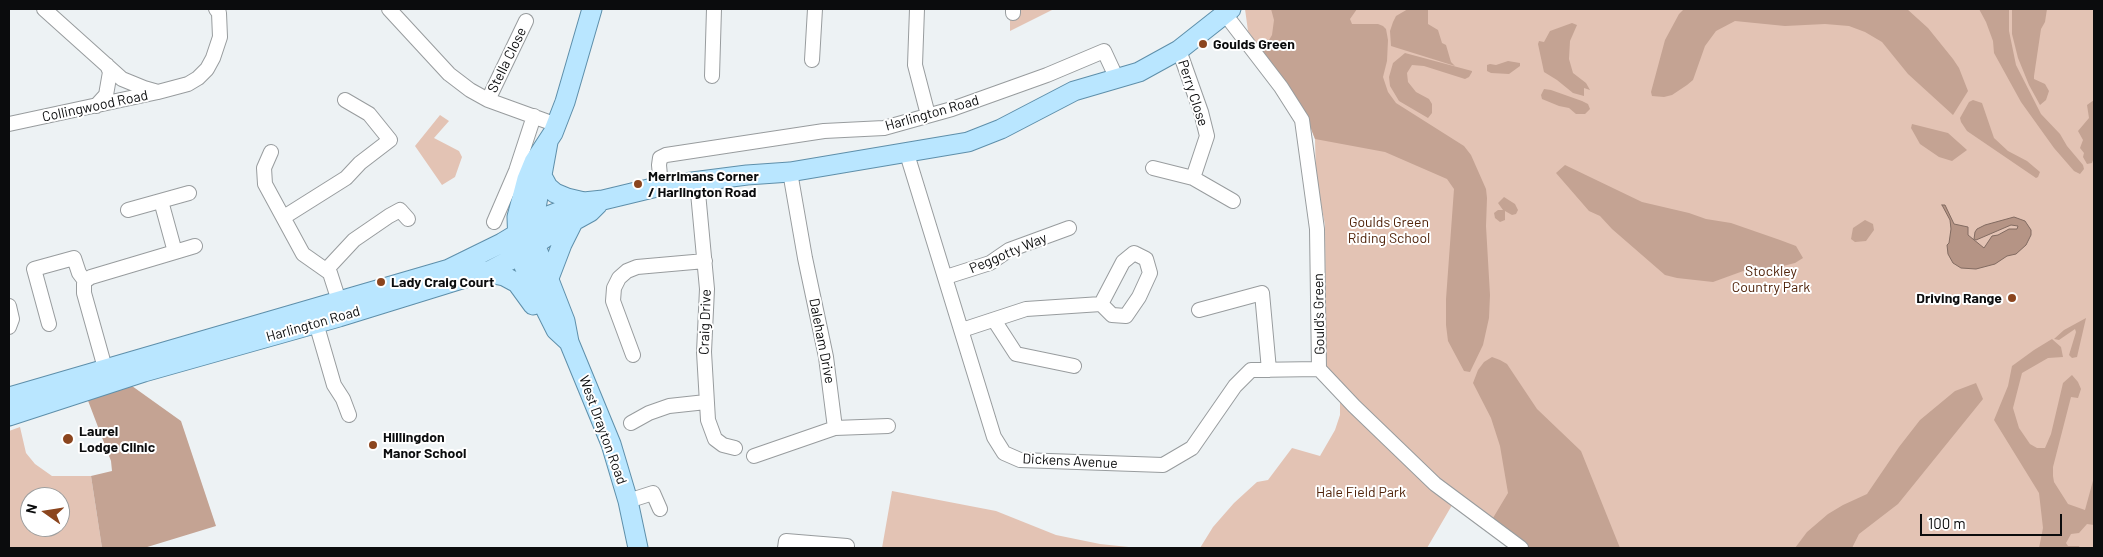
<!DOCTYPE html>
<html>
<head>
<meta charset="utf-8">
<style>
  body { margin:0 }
  #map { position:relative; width:2103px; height:557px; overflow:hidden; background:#edf2f4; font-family:Barlow,sans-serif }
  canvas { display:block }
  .frame { position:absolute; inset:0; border:10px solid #0b0c0d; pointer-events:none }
  .north { position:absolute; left:20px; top:487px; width:50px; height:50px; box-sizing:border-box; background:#fff; border:1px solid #9d9e9e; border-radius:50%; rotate:283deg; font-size:14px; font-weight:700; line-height:20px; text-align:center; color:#0b0c0d }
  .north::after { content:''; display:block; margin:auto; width:18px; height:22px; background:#8b451e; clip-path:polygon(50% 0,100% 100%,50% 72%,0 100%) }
  .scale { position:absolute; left:1920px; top:514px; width:142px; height:22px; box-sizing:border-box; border:2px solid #0b0c0d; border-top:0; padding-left:6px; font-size:15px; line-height:18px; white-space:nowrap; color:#0b0c0d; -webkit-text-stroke:4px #fff; paint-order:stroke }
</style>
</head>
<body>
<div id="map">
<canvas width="2103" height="557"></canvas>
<div class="frame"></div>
<div class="north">N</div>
<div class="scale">100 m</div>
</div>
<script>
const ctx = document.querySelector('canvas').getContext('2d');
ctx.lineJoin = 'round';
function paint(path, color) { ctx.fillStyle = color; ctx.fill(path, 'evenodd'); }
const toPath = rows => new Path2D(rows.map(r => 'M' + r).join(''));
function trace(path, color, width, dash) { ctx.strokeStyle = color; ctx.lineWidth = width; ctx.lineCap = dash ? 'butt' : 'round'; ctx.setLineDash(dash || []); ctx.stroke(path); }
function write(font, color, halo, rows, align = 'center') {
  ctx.font = font + ' Barlow,sans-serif'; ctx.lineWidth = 4; ctx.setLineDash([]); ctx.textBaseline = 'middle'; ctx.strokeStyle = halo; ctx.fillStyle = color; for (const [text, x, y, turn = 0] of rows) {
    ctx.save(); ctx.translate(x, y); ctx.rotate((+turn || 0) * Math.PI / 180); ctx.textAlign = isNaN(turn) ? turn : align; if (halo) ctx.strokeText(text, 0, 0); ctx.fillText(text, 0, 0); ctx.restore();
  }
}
const green = toPath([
  [1016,9,1054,9,1010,31,1010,13],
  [1245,9,2094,9,2094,548,1506,548,1510,540,1455,500,1427,548,1200,548,1213,527,1234,503,1257,482,1268,480,1292,448,1320,456,1335,430,1340,415,1340,400,1326,373,1325,225,1316,178,1315,139,1305,113,1248,31],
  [440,115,449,121,434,138,459,151,462,157,455,177,442,185,415,146],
  [20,427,26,453,35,464,52,476,91,476,102,548,9,548,9,431],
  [30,497,60,497,60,527,30,527],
  [892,491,996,511,1056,535,1100,544,1138,548,882,548]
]);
const forest = toPath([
  [1271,9,1357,9,1350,19,1352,24,1378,24,1383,26,1386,29,1388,40,1387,61,1383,77,1388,92,1396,103,1464,146,1471,155,1486,189,1487,198,1486,226,1490,295,1489,318,1483,345,1470,372,1464,371,1448,341,1446,325,1446,299,1454,189,1447,179,1385,152,1315,139,1305,113,1262,52,1272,35,1274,20],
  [1408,9,1428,9,1428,24,1438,30,1442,43,1446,45,1451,62,1455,66,1391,46,1390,31,1393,22,1396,16],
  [1684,9,1907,9,1928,28,1953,59,1959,68,1968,91,1953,115,1908,74,1882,42,1865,32,1849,26,1825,24,1785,26,1735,21,1716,31,1705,46,1693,80,1687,85,1672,95,1664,97,1652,96,1651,92,1665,40,1679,14],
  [1979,9,2009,9,2009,31,2016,65,2041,114,2060,134,2067,146,2083,165,2084,169,2080,174,2074,171,2054,148,2021,102,1994,53,1993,41,1986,22],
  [2012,9,2047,9,2045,22,2041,29,2034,76,2034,79,2045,84,2049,91,2046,100,2040,105,2029,85,2018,58,2012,34],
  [1572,23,1577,25,1570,41,1569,59,1573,73,1586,83,1590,90,1584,88,1584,96,1573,93,1557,80,1544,72,1538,44,1539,41,1544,42,1550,31],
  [1405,53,1472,71,1472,72,1469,77,1465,79,1424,66,1412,65,1407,73,1408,82,1416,92,1429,99,1432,104,1432,113,1428,118,1399,101,1390,86,1389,77,1393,63],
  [1508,61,1520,63,1520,66,1509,74,1491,73,1487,71,1487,65,1490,64,1496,65],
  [1544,89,1551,90,1582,101,1588,104,1590,109,1585,114,1576,114,1569,108,1559,106,1542,99,1541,95],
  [1973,100,1982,103,1994,138,2008,151,2027,161,2040,172,2038,177,2036,178,1967,131,1961,122,1960,118,1969,102],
  [2094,100,2094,157,2092,163,2087,164,2083,157,2084,153,2080,148,2083,140,2078,131,2089,118,2087,105],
  [1912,124,1948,133,1967,150,1952,161,1939,157,1920,144,1911,128],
  [1565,165,1642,202,1689,213,1706,219,1731,223,1780,240,1796,246,1803,258,1795,263,1779,267,1746,270,1713,282,1677,278,1665,275,1612,229,1600,216,1589,211,1556,173],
  [1504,197,1515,204,1518,210,1516,214,1512,215,1505,211,1505,220,1500,222,1495,218,1494,213,1498,210,1503,210,1498,203],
  [1865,220,1873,224,1874,230,1866,241,1855,242,1851,239,1853,228],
  [2086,318,2077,357,2072,358,2069,355,2076,332,2075,329,2059,340,2054,339,2064,330],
  [2052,339,2061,347,2063,357,2048,358,2022,373,2013,408,2019,428,2030,444,2037,448,2045,448,2051,434,2063,383,2072,375,2078,382,2081,389,2078,398,2071,397,2053,467,2053,476,2054,482,2068,504,2085,510,2094,477,2094,525,2087,524,2079,533,2071,534,2066,543,2068,546,2079,546,2080,548,2039,548,2043,528,2039,493,1994,420,2008,386,2012,366,2034,350],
  [1492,357,1500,360,1507,364,1537,409,1581,451,1620,548,1526,548,1490,523,1508,493,1500,446,1491,418,1473,383,1478,370,1484,362],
  [1976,383,1983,399,1898,504,1859,534,1852,548,1795,548,1807,532,1828,514,1843,505,1867,494,1899,447,1920,420,1955,391],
  [132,386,181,421,216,526,144,548,102,548,91,476,112,471,111,461,87,398]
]);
const water = toPath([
  [1942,205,1945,205,1954,224,1968,227,1968,235,1984,248,1992,236,1998,235,2009,229,2017,229,2018,226,2011,225,1976,240,1974,239,1975,232,1977,229,1985,225,2014,217,2025,221,2031,230,2031,235,2026,245,2016,254,2007,256,1995,264,1976,269,1961,268,1953,263,1948,254,1947,245,1949,243,1951,229,1950,220,1942,205]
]);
const minor = toPath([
  [389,9,449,74,470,90,488,100,557,125],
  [917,9,915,65,928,115],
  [1013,9,1013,13],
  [1225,14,1281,87,1302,120,1317,229,1319,369,1354,406,1435,484,1521,548],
  [1179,50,1201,112,1207,136,1193,178,1233,201],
  [812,60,815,9],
  [712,76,714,9],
  [158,92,188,84,198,78,207,69,213,58,220,37,219,13,216,9],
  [488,100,526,21],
  [96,106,106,95,110,72,107,65],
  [9,124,158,92,144,88,122,79,44,9],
  [271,152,264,168,265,184,303,254,330,273,339,301],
  [907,154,994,437,1004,453,1020,460,1163,465,1192,448,1235,386,1251,370,1319,369],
  [1153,168,1193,178],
  [697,182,707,289,704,352,708,420,715,439,723,445,735,448],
  [661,186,659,165,660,158,666,155,824,131,884,128,952,109,1047,75,1104,51,1117,79],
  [128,210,189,193],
  [284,217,346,178,360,163,390,140,369,114,345,100],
  [494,222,516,171,534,116],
  [175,252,195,246],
  [327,269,354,240,389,216,400,210,408,219],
  [946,277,990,263,1009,250,1069,228],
  [9,306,12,319,9,327],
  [1199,310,1262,293,1269,370],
  [994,320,1016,354,1074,366],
  [316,323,334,385,343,399,349,415],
  [49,324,34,269,74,258,79,273,85,281],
  [962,330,1026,309,1101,304,1112,315,1126,316,1139,297,1150,273,1146,259,1134,253,1123,262,1101,304],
  [633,355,613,301,614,288,619,278,627,271,637,267,705,261],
  [105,368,84,293,84,284,85,281,91,277,175,252,161,201],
  [631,423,649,413,669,406,706,402],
  [835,428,888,426],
  [754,456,835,428,826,357,805,258,790,172],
  [628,501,653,493,660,509],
  [785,548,786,541,847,546]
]);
const major = toPath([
  [548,142,533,224,535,244,565,321,569,342,611,444,628,501,638,548],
  [542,176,548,187,555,193,567,198,584,202],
  [484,272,504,276,517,283,533,305],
  [549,278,562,244,574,220],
  [569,342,556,330,524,266,518,247,517,217,527,179,534,162,553,133,565,102,592,9],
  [9,397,449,269,502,243,545,217,584,202,603,200,661,186,747,175,790,172,968,142,1001,129,1074,91,1139,72,1179,50,1231,9],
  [9,416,144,372,339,317,491,270,520,255,552,233,590,212,598,204]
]);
const markers = [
  [1203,44,5,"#8b451e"],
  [638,184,5,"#8b451e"],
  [381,282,5,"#8b451e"],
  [2012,298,5,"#8b451e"],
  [68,439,6,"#8b451e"],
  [373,445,5,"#8b451e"]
];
const poiNames = [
  ["Goulds Green",1213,44],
  ["Merrimans Corner",648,176],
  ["/ Harlington Road",648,192],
  ["Lady Craig Court",391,282],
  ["Driving Range",2002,298,"right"],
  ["Laurel",79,431],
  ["Lodge Clinic",79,447],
  ["Hillingdon",383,437],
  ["Manor School",383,453]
];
const streetNames = [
  ["Stella Close",507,60,-64],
  ["Perry Close",1193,93,72],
  ["Collingwood Road",95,106,-12],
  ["Harlington Road",932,113,-16],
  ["Peggotty Way",1008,253,-23],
  ["Gould's Green",1319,314,-91],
  ["Craig Drive",705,322,-88],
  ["Harlington Road",313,324,-16],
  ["Daleham Drive",822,341,79],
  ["West Drayton Road",603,430,70],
  ["Dickens Avenue",1070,461,3]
];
const parkNames = [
  ["Goulds Green",1389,222],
  ["Riding School",1389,238],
  ["Stockley",1771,271],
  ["Country Park",1771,287],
  ["Hale Field Park",1361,492]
];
paint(green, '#e3c3b4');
paint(forest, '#c4a393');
paint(water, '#b59485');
trace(water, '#826b61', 1);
trace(minor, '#989c9e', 16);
trace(major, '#5e8faa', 21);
trace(minor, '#fff', 14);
trace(major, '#b9e6ff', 19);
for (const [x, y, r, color] of markers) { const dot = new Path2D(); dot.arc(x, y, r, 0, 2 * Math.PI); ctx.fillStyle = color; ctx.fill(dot); trace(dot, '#fff', 2); }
write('bold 14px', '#0b0c0d', '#fff', poiNames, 'left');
write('14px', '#0b0c0d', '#fff', streetNames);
write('14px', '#50230a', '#fff', parkNames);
</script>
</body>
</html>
